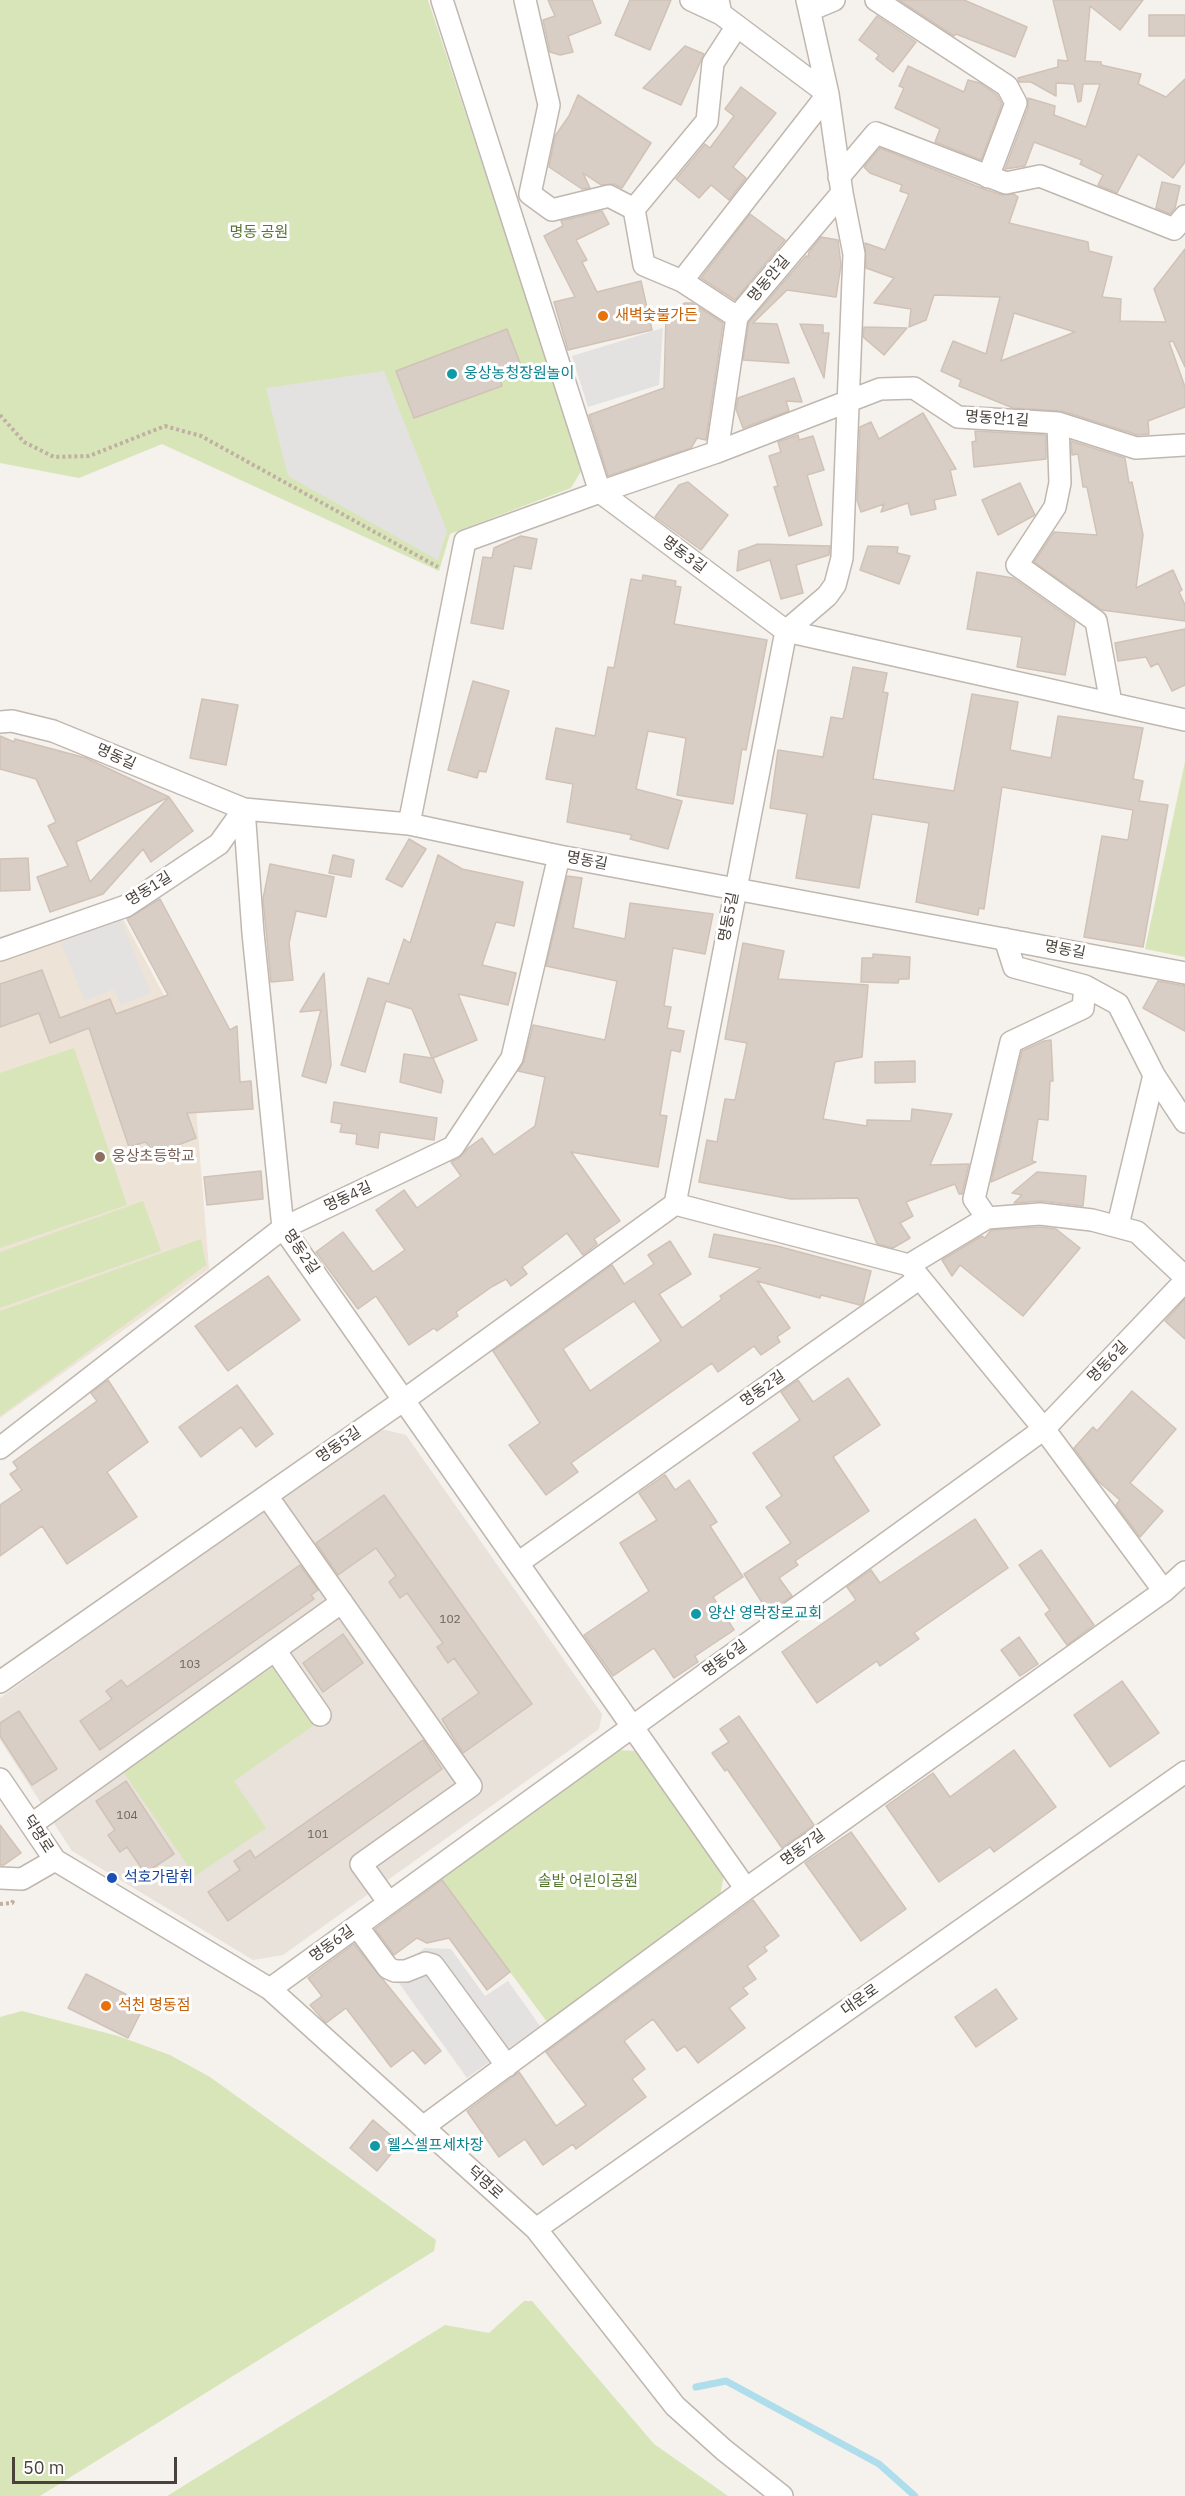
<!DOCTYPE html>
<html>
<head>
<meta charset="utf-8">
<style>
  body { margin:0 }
  #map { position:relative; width:1185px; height:2496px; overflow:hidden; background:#f5f1ec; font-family:"IBM Plex Sans",sans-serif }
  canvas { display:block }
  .scale { position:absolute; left:12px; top:2457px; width:165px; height:27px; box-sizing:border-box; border:3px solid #49413a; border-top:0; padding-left:8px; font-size:18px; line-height:21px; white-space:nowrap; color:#49413a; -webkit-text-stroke:4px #fff; paint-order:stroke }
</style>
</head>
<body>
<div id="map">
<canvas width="1185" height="2496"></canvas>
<div class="scale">50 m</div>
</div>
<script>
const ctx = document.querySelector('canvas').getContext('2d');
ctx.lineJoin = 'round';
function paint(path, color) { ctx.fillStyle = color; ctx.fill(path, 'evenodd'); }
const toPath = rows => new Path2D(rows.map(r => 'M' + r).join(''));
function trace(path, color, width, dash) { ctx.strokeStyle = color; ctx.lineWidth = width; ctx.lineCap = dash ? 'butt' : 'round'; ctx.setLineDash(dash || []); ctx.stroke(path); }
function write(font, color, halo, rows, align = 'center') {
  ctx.font = font + ' "IBM Plex Sans","Noto Sans KR",sans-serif'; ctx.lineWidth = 6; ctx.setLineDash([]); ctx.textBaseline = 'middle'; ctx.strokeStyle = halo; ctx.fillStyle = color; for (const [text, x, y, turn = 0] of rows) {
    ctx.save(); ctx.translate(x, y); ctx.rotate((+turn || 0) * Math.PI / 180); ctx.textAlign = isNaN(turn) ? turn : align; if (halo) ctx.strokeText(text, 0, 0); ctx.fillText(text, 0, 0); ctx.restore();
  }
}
const residential = toPath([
  [377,1428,406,1435,602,1714,599,1729,283,1955,253,1960,72,1851,0,1740,0,1698]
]);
const education = toPath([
  [121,915,191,1046,209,1269,0,1418,0,957]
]);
const green = toPath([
  [0,0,428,0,583,468,571,488,450,534,439,571,162,444,79,478,0,463],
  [1185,762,1185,957,1145,949],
  [74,1048,127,1205,0,1248,0,1073],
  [143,1201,161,1251,0,1308,0,1252],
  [201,1239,206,1265,0,1416,0,1311],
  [273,1667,314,1725,234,1781,266,1828,195,1876,122,1770],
  [618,1750,636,1751,724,1875,719,1901,547,2022,439,1876],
  [22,2011,118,2036,170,2055,210,2077,436,2240,434,2251,40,2496,0,2496,0,2017],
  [524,2301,532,2301,654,2444,728,2496,167,2496,445,2325,489,2333]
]);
const parking = toPath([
  [663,328,659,385,588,407,572,356],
  [384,371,447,531,438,560,288,476,266,388],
  [120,918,151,993,121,1005,114,989,85,1001,61,943],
  [425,1948,451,1949,485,1996,508,1981,540,2026,467,2078,391,1972]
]);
const stream = toPath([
  [696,2387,726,2381,879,2464,915,2496]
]);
const building = toPath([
  [548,0,592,0,601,23,568,36,573,52,560,55,550,52,543,20,555,16,548,0],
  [630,0,671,0,650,50,615,35,630,0],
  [899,0,964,0,1027,27,1015,57,956,34,954,36,899,0],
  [1053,0,1143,0,1120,30,1090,6,1085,61,1101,62,1101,65,1141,74,1138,84,1166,97,1185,79,1185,162,1173,178,1138,154,1117,193,1098,185,1103,175,1080,164,1082,160,1034,142,1025,166,1005,169,1028,108,1028,98,1055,106,1054,115,1086,127,1100,84,1083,84,1081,101,1078,102,1074,84,1056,83,1056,96,1031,82,1019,82,1018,78,1058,67,1058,60,1068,61,1053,0],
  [1149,15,1185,15,1185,36,1149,36,1149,15],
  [877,16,916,42,893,72,876,59,879,55,859,40,877,16],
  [685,46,704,54,681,105,643,88,685,46],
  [908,66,964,92,968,80,980,83,997,95,1002,104,981,160,935,142,940,129,895,108,904,88,899,86,908,66],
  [741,87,776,113,733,167,746,178,729,200,711,185,699,198,676,179,705,144,710,148,734,116,725,109,741,87],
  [578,95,651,143,622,188,614,184,601,185,583,173,590,188,582,189,549,167,555,136,569,116,578,95],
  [880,148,984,189,1002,195,1014,194,1018,197,1009,223,1088,242,1089,251,1112,257,1102,297,1121,299,1120,321,1166,322,1154,289,1185,249,1185,367,1173,341,1169,342,1185,387,1185,407,1148,421,1149,434,1138,435,1062,411,1013,408,959,386,961,380,941,371,953,341,986,354,1000,297,934,295,926,320,909,327,911,309,874,303,894,278,866,268,865,243,885,250,909,194,900,191,902,185,870,173,864,167,880,148],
  [1014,313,1075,332,1001,361,1014,313],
  [1162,182,1180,186,1175,208,1170,214,1156,208,1162,182],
  [602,211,609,224,576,240,587,260,582,262,597,292,641,281,652,330,568,350,554,302,575,297,544,236,563,226,561,221,602,211],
  [750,214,785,240,735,300,701,278,750,214],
  [821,237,838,240,841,265,836,297,787,290,753,323,777,324,789,363,743,360,749,322,806,256,808,257,809,252,821,237],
  [685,303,692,303,723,323,706,440,697,438,691,448,608,476,589,415,664,388,666,315,685,303],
  [800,324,823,325,823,333,829,333,824,378,800,324],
  [864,327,907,328,884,355,863,337,864,327],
  [507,329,522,368,499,377,502,386,414,418,396,371,507,329],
  [794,378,802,402,786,401,789,411,743,428,736,409,738,398,794,378],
  [923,413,956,469,950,470,956,495,934,500,936,509,911,515,908,503,881,512,884,504,861,512,857,500,860,427,871,422,879,439,923,413],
  [975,431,1046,435,1046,459,974,467,972,442,976,441,975,431],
  [798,435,799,440,813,436,824,470,807,475,822,525,789,536,774,487,778,486,769,456,781,452,778,442,798,435],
  [1071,441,1125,458,1129,483,1132,482,1143,535,1136,588,1173,570,1182,590,1179,592,1185,605,1185,621,1102,610,1034,562,1054,532,1097,535,1087,487,1083,487,1078,454,1072,455,1071,441],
  [688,482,728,515,701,550,655,517,679,485,688,482],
  [1020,483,1035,515,998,535,982,500,1020,483],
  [521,536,537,539,531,569,514,566,503,629,471,623,483,557,492,558,494,548,521,536],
  [758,544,830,546,829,555,796,565,803,593,781,599,770,560,737,571,739,551,758,544],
  [868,546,898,547,897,553,910,556,899,584,860,570,868,546],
  [977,572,1013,578,1075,622,1065,675,1017,667,1022,637,967,629,977,572],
  [643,575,676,581,675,586,681,587,674,624,767,640,746,750,742,749,733,804,677,795,686,738,648,731,636,789,682,801,668,849,630,839,632,835,567,822,573,784,546,779,556,728,595,736,608,667,614,668,631,579,642,581,643,575],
  [1185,629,1185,685,1172,691,1158,663,1151,667,1146,657,1118,661,1115,643,1185,629],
  [853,667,887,673,883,692,888,693,873,779,954,791,972,694,1018,702,1010,750,1051,758,1058,716,1143,728,1133,779,1143,781,1139,801,1168,805,1143,947,1084,937,1102,836,1128,840,1133,810,1002,787,984,909,979,908,978,915,916,902,929,823,872,814,859,888,796,878,807,814,770,808,778,750,823,757,831,717,843,719,853,667],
  [473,681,509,691,486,772,479,771,477,778,448,770,473,681],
  [202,699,238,705,226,765,190,758,202,699],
  [0,736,14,742,15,739,86,758,169,797,76,842,90,882,169,797,193,831,151,862,143,849,103,894,50,912,37,877,68,866,48,826,56,822,36,779,0,769,0,736],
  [409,839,426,849,402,887,386,879,409,839],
  [333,855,354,860,351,877,329,873,333,855],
  [438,855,462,869,523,882,514,926,496,922,482,965,516,973,508,1005,458,994,477,1040,433,1058,443,1081,441,1093,400,1082,404,1054,432,1058,412,1009,386,1001,365,1072,341,1065,368,978,389,984,404,939,410,943,438,855],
  [28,858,30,890,0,891,0,859,28,858],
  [270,864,334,877,326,917,296,911,289,943,293,980,271,982,263,899,270,864],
  [567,876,582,878,573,928,625,939,630,903,713,914,705,954,673,948,664,1006,671,1007,667,1028,684,1031,680,1052,671,1050,660,1115,667,1116,658,1167,571,1152,620,1221,594,1239,597,1244,583,1255,567,1233,522,1267,527,1274,511,1286,506,1279,493,1286,456,1312,458,1316,437,1331,434,1328,409,1345,376,1296,358,1309,316,1252,343,1232,373,1272,405,1250,376,1210,404,1190,417,1208,461,1176,451,1162,459,1158,468,1148,482,1138,494,1155,535,1126,545,1077,518,1071,524,1061,533,1025,605,1040,617,981,546,966,567,876],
  [160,899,230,1030,237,1026,240,1082,251,1081,253,1109,187,1113,196,1138,157,1153,145,1142,129,1147,89,1028,50,1043,39,1013,0,1027,0,984,42,970,60,1018,110,999,116,1014,168,995,127,919,160,899],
  [743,943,784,951,778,979,868,985,862,1057,835,1062,823,1119,867,1126,867,1120,911,1121,912,1109,952,1114,930,1165,969,1164,962,1194,959,1194,955,1184,906,1202,913,1216,900,1223,910,1238,893,1248,877,1244,858,1198,791,1199,699,1182,707,1140,717,1142,725,1099,735,1100,747,1043,725,1039,743,943],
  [873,954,910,957,909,979,899,979,898,983,861,982,862,958,873,958,873,954],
  [324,973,331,1065,326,1083,302,1076,321,1010,300,1012,324,973],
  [1158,981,1185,986,1185,1031,1143,1008,1158,981],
  [1051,1040,1053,1081,1050,1081,1048,1120,1038,1119,1032,1161,1036,1162,991,1182,1022,1051,1044,1041,1051,1040],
  [915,1061,915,1082,875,1083,875,1062,915,1061],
  [334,1102,437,1118,434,1140,380,1132,378,1148,356,1144,357,1134,340,1132,342,1124,331,1122,334,1102],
  [261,1171,263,1199,207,1205,204,1177,261,1171],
  [1037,1172,1086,1176,1083,1206,1041,1201,1014,1203,1022,1195,1012,1193,1037,1172],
  [1040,1227,1056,1229,1080,1248,1023,1316,960,1265,952,1276,942,1260,982,1236,985,1238,991,1230,1040,1227],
  [714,1234,777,1246,871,1271,863,1303,860,1305,821,1295,820,1298,757,1281,790,1328,777,1337,780,1342,761,1355,754,1346,718,1372,712,1363,571,1463,578,1472,546,1495,509,1445,540,1423,493,1351,612,1265,624,1284,654,1264,648,1255,670,1241,691,1274,659,1294,682,1328,722,1299,720,1296,761,1268,709,1257,714,1234],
  [634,1301,661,1341,590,1391,563,1349,634,1301],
  [268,1276,300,1320,228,1371,195,1326,268,1276],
  [1185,1299,1185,1339,1165,1321,1185,1299],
  [848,1378,880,1425,833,1457,869,1511,795,1561,798,1565,779,1578,792,1596,768,1612,744,1574,791,1543,766,1507,782,1496,753,1453,800,1420,781,1392,798,1380,813,1402,848,1378],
  [108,1380,148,1442,107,1472,137,1517,67,1564,42,1526,0,1556,0,1505,22,1490,10,1474,18,1469,13,1462,97,1401,91,1393,108,1380],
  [237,1385,273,1434,256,1447,241,1427,201,1457,179,1427,237,1385],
  [1132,1391,1176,1429,1130,1483,1163,1511,1140,1537,1116,1505,1120,1500,1098,1481,1074,1448,1093,1427,1097,1431,1132,1391],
  [665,1475,675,1490,689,1480,717,1522,710,1526,743,1577,713,1597,734,1630,695,1656,698,1662,674,1678,654,1648,613,1676,584,1635,649,1591,620,1543,657,1520,639,1493,665,1475],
  [384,1495,532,1704,463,1753,442,1719,479,1693,454,1658,448,1663,437,1647,443,1643,407,1593,400,1598,389,1582,396,1576,376,1548,338,1575,316,1543,384,1495],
  [975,1519,1008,1568,914,1633,919,1639,880,1666,877,1661,817,1703,782,1652,856,1600,847,1587,871,1570,880,1583,975,1519],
  [1041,1550,1094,1625,1067,1645,1045,1614,1050,1610,1019,1565,1041,1550],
  [300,1565,318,1590,311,1595,314,1599,100,1750,80,1721,112,1699,106,1691,121,1680,127,1687,300,1565],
  [343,1634,363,1663,323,1692,303,1663,343,1634],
  [1019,1637,1038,1664,1020,1676,1001,1650,1019,1637],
  [1122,1681,1159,1733,1110,1767,1074,1715,1122,1681],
  [19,1711,57,1769,32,1785,0,1736,0,1723,19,1711],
  [739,1716,814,1825,782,1848,727,1769,725,1771,712,1753,729,1742,720,1729,739,1716],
  [423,1740,442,1769,228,1921,208,1892,240,1870,234,1861,250,1850,255,1858,423,1740],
  [1014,1750,1056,1807,994,1852,990,1847,939,1882,886,1806,933,1773,950,1797,1014,1750],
  [126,1781,174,1854,145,1873,127,1847,120,1852,108,1835,115,1830,96,1801,126,1781],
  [0,1825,21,1853,4,1865,0,1865,0,1825],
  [851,1832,906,1909,861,1941,805,1863,851,1832],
  [442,1880,510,1972,487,1990,449,1938,427,1943,417,1938,394,1955,375,1929,442,1880],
  [753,1900,779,1936,764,1947,767,1951,747,1966,756,1979,743,1988,748,1994,729,2008,745,2028,698,2063,685,2046,677,2051,653,2019,624,2041,645,2069,632,2079,646,2097,576,2149,573,2144,543,2165,525,2139,499,2157,467,2111,519,2072,556,2126,586,2105,546,2052,753,1900],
  [354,1944,441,2051,425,2064,413,2050,391,2067,346,2008,326,2023,310,2005,322,1996,308,1978,354,1944],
  [86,1974,145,2004,128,2038,68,2008,86,1974],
  [996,1989,1017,2019,976,2047,955,2017,996,1989],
  [373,2120,400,2143,377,2171,350,2148,373,2120]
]);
const path = toPath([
  [0,415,24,442,54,457,89,456,165,426,201,436,438,567],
  [0,1904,12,1903,14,1899]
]);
const minor = toPath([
  [442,0,600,492,717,452,737,317,842,193,828,94,807,0],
  [525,0,549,105,530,194,552,210,609,196,634,209,707,121,713,63,737,26],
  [691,0,721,14],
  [718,0,721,14,828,94,682,281,737,317],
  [876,0,1007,86,1016,103,988,177],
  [810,10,834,0],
  [839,177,876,133,1006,183,1040,176,1174,229,1185,216],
  [634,209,644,265,682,281],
  [1058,423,1060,483,1055,507,1017,565,1096,621,1111,703],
  [717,452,880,389,914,388,958,417,1058,423,1136,448,1185,445],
  [0,722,12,721,53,731,244,809,409,824,559,856,1185,973],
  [244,809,253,933,283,1228,746,1889],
  [409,824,465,541,600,492,786,631,1185,720],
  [0,950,126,906,219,844,244,809],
  [1085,986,1118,1004,1154,1075,1118,1225],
  [1154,1075,1185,1122],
  [675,1204,909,1265,1044,1429,1164,1591],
  [987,1218,974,1199,1011,1042,1083,1008,1085,986,1014,967,1005,939],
  [909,1265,987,1218,1040,1214,1092,1220,1137,1232,1185,1277],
  [0,1448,283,1228,453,1147,512,1058,559,856],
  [267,1496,471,1786,361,1864,389,1903],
  [518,1563,920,1278],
  [275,1650,320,1715],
  [0,1682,404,1400,675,1204,786,631,827,596,835,585,842,558,854,254,842,193],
  [0,1779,55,1860,270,1989,536,2229,675,2406,724,2450,782,2496],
  [32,1824,342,1602],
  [0,1878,22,1879,55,1860],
  [357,1926,388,1968,395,1971,406,1971,426,1963,433,1965,507,2066],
  [270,1989,1044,1429,1185,1281],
  [423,2127,746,1889,1164,1591,1185,1572],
  [536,2229,1185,1772]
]);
const markers = [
  [603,316,6,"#e8710a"],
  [452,374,6,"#0f9aa8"],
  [100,1157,6,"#8d6e63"],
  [696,1614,6,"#0f9aa8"],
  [112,1878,6,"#1a4fb4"],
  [106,2006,6,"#e8710a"],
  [375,2146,6,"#0f9aa8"]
];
const numberNames = [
  ["102",450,1620],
  ["103",190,1665],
  ["104",127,1816],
  ["101",318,1835]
];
const parkNames = [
  ["명동 공원",259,233],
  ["솔밭 어린이공원",588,1882]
];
const streetNames = [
  ["명동안길",769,279,-50],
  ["명동안1길",997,419,4],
  ["명동3길",684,555,37],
  ["명동길",116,757,24],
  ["명동길",587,861,11],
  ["명동1길",149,889,-32],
  ["명동5길",729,917,-79],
  ["명동길",1065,950,11],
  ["명동4길",348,1197,-25],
  ["명동2길",301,1252,56],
  ["명동6길",1108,1362,-46],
  ["명동2길",763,1389,-35],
  ["명동5길",339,1445,-35],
  ["명동6길",725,1659,-36],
  ["덕명로",38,1834,57],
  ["명동7길",803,1848,-36],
  ["명동6길",332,1944,-36],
  ["대운로",860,2000,-35],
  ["덕명로",485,2183,42]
];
const foodNames = [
  ["새벽숯불가든",615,316],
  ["석천 명동점",118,2006]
];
const cultureNames = [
  ["웅상농청장원놀이",464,374],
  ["양산 영락장로교회",708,1614],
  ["웰스셀프세차장",387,2146]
];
const educationNames = [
  ["웅상초등학교",112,1157]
];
const transitNames = [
  ["석호가람휘",124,1878]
];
paint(residential, '#e8e2db');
paint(education, '#ede3d7');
paint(green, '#d8e5b9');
paint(parking, '#e4e2e0');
trace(stream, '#aeddec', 7);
paint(building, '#d9cec5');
trace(building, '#d0c2b6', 1.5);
trace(minor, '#c0b7af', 24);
trace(path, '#c0b0a1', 4, [3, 3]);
trace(minor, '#fff', 21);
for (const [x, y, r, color] of markers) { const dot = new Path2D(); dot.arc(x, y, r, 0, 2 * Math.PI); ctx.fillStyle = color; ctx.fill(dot); trace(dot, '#fff', 2); }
write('12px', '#6d645d', null, numberNames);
write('15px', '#577731', '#fff', parkNames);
write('15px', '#49413a', '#fff', streetNames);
write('15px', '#c56008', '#fff', foodNames, 'left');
write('15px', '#0d838f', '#fff', cultureNames, 'left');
write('15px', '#785e54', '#fff', educationNames, 'left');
write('15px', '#164399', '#fff', transitNames, 'left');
</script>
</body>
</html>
